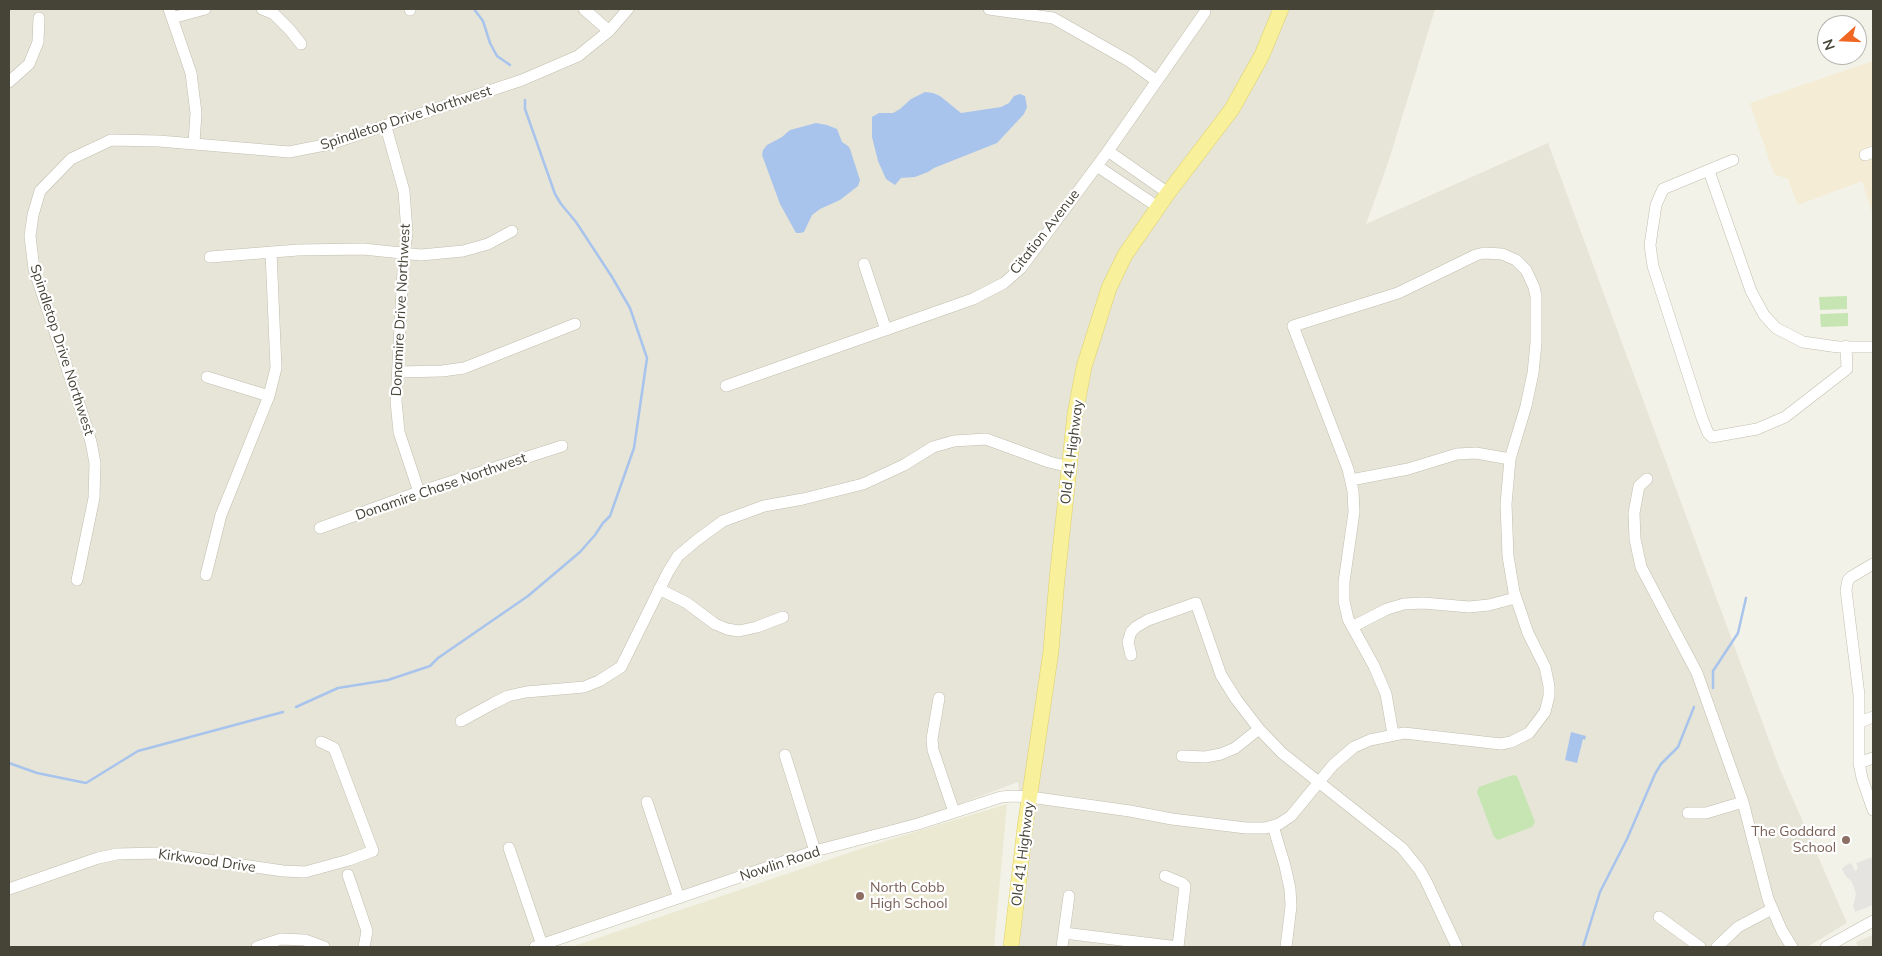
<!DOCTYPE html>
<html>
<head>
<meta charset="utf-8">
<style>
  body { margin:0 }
  #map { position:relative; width:1882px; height:956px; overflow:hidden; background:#f3f2e8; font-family:Mulish,sans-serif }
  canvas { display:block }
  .frame { position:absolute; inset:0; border:10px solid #464337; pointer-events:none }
  .north { position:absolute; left:1817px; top:15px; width:50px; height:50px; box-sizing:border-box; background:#fff; border:1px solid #b5b4af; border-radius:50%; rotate:250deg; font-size:14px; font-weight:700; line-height:20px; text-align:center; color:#464337 }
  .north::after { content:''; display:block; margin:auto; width:18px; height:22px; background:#ef6723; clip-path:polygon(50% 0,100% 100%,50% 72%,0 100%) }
</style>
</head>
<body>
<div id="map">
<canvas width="1882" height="956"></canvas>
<div class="frame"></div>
<div class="north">N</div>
</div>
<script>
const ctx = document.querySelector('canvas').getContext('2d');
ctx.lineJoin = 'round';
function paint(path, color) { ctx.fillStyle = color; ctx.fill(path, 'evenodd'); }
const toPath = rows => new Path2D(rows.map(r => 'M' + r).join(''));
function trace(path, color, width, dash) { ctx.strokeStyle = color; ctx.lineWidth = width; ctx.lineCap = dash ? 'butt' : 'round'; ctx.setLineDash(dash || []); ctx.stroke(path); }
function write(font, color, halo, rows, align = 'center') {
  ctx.font = font + ' Mulish,sans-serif'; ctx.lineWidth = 4.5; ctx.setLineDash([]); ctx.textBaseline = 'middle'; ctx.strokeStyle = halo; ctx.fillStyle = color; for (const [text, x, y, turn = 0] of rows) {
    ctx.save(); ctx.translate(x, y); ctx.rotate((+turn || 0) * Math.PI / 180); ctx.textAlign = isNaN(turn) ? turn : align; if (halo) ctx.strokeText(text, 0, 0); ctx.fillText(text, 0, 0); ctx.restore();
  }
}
const residential = toPath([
  [9,9,1435,9,1389,160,1366,224,1548,143,1779,767,1847,923,1807,947,1004,947,1022,817,1018,782,944,810,535,947,9,947],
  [1873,935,1873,947,1858,947,1856,942]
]);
const commercial = toPath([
  [1873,61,1873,215,1862,181,1798,205,1788,179,1774,174,1750,103]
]);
const education = toPath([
  [1007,804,994,947,571,947,872,845]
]);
const green = toPath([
  [1847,296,1847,309,1820,310,1819,297],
  [1848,313,1848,326,1821,327,1820,314],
  [1513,775,1517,776,1535,822,1532,827,1498,840,1494,837,1477,792,1479,787]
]);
const parking = toPath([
  [1873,857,1873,905,1855,912,1853,906,1856,894,1852,882,1844,874,1842,868,1845,867,1844,866,1851,863,1855,871,1858,869,1856,863]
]);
const water = toPath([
  [925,92,933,93,940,96,961,113,1001,107,1009,103,1014,96,1020,94,1025,96,1027,107,1024,114,997,143,934,168,928,172,915,177,901,178,895,185,886,179,878,161,872,137,872,117,879,113,893,113,900,109,911,99],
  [816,123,827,125,837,129,842,142,848,146,850,149,860,180,858,186,840,200,820,209,812,215,804,232,800,233,796,233,780,204,762,155,763,150,767,145,782,137,790,130],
  [1571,732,1586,736,1585,740,1583,739,1577,763,1565,760]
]);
const stream = toPath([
  [474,9,483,21,490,43,497,56,510,65],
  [1713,688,1713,671,1738,633,1746,598],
  [296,707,338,688,388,680,430,666,438,658,528,596,580,552,595,535,603,523,610,516,634,448,647,358,630,308,612,277,576,222,561,204,555,194,525,109,525,100],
  [9,763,37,773,86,783,138,751,283,712],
  [1583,947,1600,892,1627,839,1655,774,1661,764,1678,747,1694,707]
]);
const minor = toPath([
  [169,9,191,73,196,113,194,143],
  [262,9,274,14,290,30,301,44],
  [410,9,410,10],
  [584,9,609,31],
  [989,9,1053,18,1129,61,1157,81],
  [172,18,205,9],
  [9,82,29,64,38,42,39,18],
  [386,127,404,191,407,233,404,253,396,401,399,432,419,492],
  [1108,151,1168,193],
  [1865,155,1873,152],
  [1733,160,1663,189,1656,205,1650,245,1653,266,1702,418,1708,433,1712,437,1757,429,1785,417,1847,369,1846,346],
  [1097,166,1158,207],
  [1709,171,1751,291,1764,315,1776,328,1803,342,1838,347,1873,347],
  [210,257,298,250,363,249,421,255,463,251,488,244,512,231],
  [864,264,886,330],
  [398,372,442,371,464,368,575,324],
  [207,377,269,396],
  [726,386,973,299,1004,283,1021,268,1108,151,1205,12],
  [1647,479,1639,486,1634,513,1635,539,1641,567,1697,673,1743,802,1768,899,1782,931,1792,947],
  [1351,480,1408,469,1457,454,1476,453,1510,459],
  [320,528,419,492,562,446],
  [1873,564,1851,577,1848,580,1846,590,1859,695,1859,763,1862,778,1873,810],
  [206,575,221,515,269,396,276,368,271,252],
  [77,580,94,498,95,463,91,442,85,422,34,269,30,236,33,215,40,191,71,159,111,140,159,141,289,152,330,144,522,80,578,56,609,31,628,9],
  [659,589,687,603,715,624,727,629,739,631,757,627,783,617],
  [1352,627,1387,609,1404,604,1423,603,1469,607,1489,605,1515,598],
  [1131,655,1128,642,1131,632,1136,627,1148,620,1196,603,1221,675,1236,699,1259,729,1282,753,1402,848,1419,869,1426,881,1457,947],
  [939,698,932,739,933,750,954,812],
  [461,721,494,703,508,696,526,692,584,687,599,681,621,667,668,572,678,556,697,540,723,521,764,506,803,499,863,484,904,465,933,447,954,441,986,439,1049,462,1070,467],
  [1860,722,1873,717],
  [785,755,815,851],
  [1182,756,1205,757,1221,754,1235,748,1259,729],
  [1859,763,1873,758],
  [647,802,679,898],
  [1688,813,1706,813,1743,802],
  [1273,826,1285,866,1290,889,1291,906,1286,947],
  [509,848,542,945],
  [348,875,367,931,364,947],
  [1165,876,1182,883,1185,886,1178,947],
  [9,889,98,858,117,854,160,853,283,871,305,872,349,860,373,851,334,748,321,742],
  [1659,917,1700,947],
  [1064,933,1178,947],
  [257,947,281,939,305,940,324,947],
  [535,947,815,851,918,824,1001,797,1013,796,1030,797,1130,811,1172,819,1246,828,1265,828,1279,824,1291,816,1333,765,1354,747,1370,740,1404,733,1501,744,1511,742,1529,733,1545,712,1549,696,1549,686,1545,667,1528,633,1514,592,1508,556,1506,504,1510,459,1526,406,1533,373,1536,343,1536,296,1534,287,1526,270,1516,260,1502,254,1484,253,1476,255,1398,293,1293,326,1348,469,1353,491,1354,512,1344,582,1344,601,1348,619,1374,666,1386,694,1393,734],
  [1062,947,1069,896],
  [1717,947,1738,927,1772,909],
  [1826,947,1873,921]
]);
const major = toPath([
  [1011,947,1025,827,1051,651,1057,579,1075,414,1084,367,1109,288,1125,255,1168,193,1232,109,1262,55,1281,9]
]);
const markers = [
  [1846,840,5,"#8d6e63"],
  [860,896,5,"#8d6e63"]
];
const streetNames = [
  ["Spindletop Drive Northwest",406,118,-18],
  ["Citation Avenue",1045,232,-52],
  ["Donamire Drive Northwest",401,310,-87],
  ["Spindletop Drive Northwest",62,350,72],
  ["Old 41 Highway",1072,452,-83],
  ["Donamire Chase Northwest",441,487,-19],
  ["Old 41 Highway",1023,854,-83],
  ["Kirkwood Drive",207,861,8],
  ["Nowlin Road",780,864,-18]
];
const educationNames = [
  ["The Goddard",1836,832],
  ["School",1836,848],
  ["North Cobb",870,888,"left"],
  ["High School",870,904,"left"]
];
paint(residential, '#e7e5d7');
paint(commercial, '#f4ecd5');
paint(education, '#ece9d3');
paint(green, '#c6e5b3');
paint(parking, '#e5e4e0');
paint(water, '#a8c4ed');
trace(stream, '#a8c4ed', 2.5);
trace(minor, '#c1beae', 12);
trace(major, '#ded16c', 16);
trace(minor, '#fff', 11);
trace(major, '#f9f09b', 15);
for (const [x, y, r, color] of markers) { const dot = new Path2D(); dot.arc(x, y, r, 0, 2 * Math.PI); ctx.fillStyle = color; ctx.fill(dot); trace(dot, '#fff', 2); }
write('14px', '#464337', '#fff', streetNames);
write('14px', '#785e54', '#fff', educationNames, 'right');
</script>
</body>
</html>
